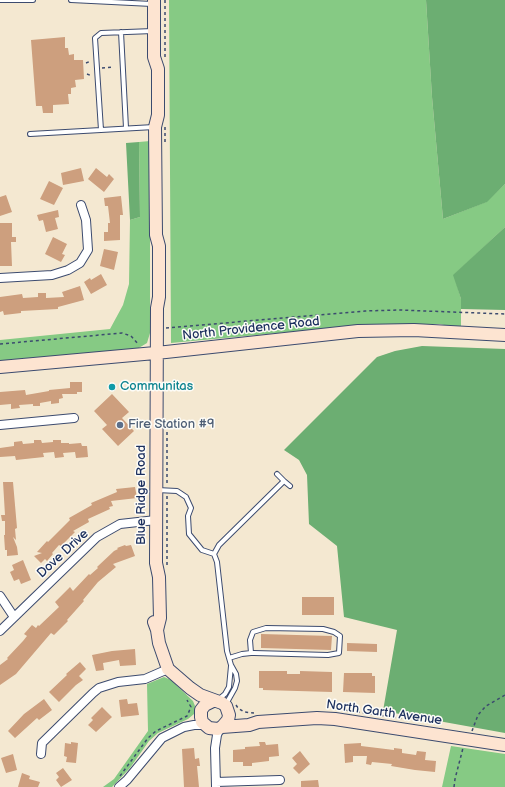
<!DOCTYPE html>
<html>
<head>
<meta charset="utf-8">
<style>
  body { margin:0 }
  canvas { display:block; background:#f4e8d1 }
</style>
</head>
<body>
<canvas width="505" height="787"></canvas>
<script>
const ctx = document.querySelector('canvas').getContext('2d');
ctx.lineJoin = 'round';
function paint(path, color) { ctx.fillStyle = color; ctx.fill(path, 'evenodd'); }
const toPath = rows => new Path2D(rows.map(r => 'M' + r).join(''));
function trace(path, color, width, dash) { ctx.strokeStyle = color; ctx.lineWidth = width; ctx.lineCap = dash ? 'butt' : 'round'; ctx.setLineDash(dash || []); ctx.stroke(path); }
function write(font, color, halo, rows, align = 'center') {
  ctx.font = font + ' "Balsamiq Sans",sans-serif'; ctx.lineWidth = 3; ctx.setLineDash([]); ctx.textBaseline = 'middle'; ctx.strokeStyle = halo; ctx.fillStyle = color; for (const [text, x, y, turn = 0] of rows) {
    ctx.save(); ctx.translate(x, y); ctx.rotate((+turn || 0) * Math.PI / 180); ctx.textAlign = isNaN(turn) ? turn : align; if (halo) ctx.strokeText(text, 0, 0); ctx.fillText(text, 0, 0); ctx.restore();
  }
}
const green = toPath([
  [169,0,426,0,432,97,443,219,486,202,505,184,505,227,454,275,461,299,461,329,440,324,364,325,171,343],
  [150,141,150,333,147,343,137,349,0,361,0,340,110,329,123,305,129,284,130,220,140,217,139,142],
  [164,677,171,680,193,701,195,706,194,714,188,719,158,733,149,741,130,768,112,787,103,787,114,779,148,731,147,684],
  [451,746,505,754,505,787,442,787]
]);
const forest = toPath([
  [426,0,505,0,505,184,487,202,443,219,432,97],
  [139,142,140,217,130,220,126,143],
  [505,227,505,310,461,309,461,299,453,275],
  [422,346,505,349,505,733,383,711,397,630,344,617,337,546,309,524,307,475,299,460,284,450,377,357,395,351]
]);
const building = toPath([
  [65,37,65,48,68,48,69,55,74,54,74,60,83,60,84,79,75,80,76,87,71,88,71,94,68,94,69,104,53,105,53,113,43,113,42,106,36,106,31,40],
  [81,168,84,181,63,185,61,173],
  [96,168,107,177,109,174,114,179,104,192,88,179],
  [49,181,63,188,54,205,40,199],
  [6,195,12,212,0,216,0,197],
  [121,196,123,215,120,215,120,240,104,241,104,232,108,232,108,223,110,223,108,206,105,206,104,198],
  [58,210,59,217,55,218,58,229,46,232,43,220,39,221,37,215],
  [0,223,12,223,12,237,16,237,16,242,11,242,12,266,0,266],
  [53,237,67,244,62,254,65,255,61,262,45,254],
  [104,249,118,252,114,270,100,266],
  [101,274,107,285,91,294,84,282,90,278,91,280],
  [80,286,84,300,58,307,58,309,21,311,21,313,4,315,3,311,0,312,0,297,22,294,23,298,38,297,38,293,46,293,46,298,64,297,62,292],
  [70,382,82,382,82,392,77,392,77,394,62,394,63,398,59,399,59,403,51,404,51,401,40,403,40,406,33,406,33,404,19,405,20,408,11,409,11,404,0,405,0,392,25,390,26,395,49,391,49,390,70,388],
  [112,394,129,412,122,418,134,431,118,446,102,429,107,425,94,411],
  [34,440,41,440,42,443,53,442,53,440,61,440,61,443,69,443,69,444,81,443,82,446,87,446,88,457,76,458,75,452,63,453,64,457,55,458,54,452,43,453,44,457,16,460,15,456,0,457,0,448,14,446,14,442,22,441,23,444,34,443],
  [3,482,13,482,17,528,15,529,16,540,13,537,17,547,18,555,7,556,7,550,5,550,4,535,5,535,5,521,2,521,1,515,5,515],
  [135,487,137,498,111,501,113,506,109,507,110,509,88,519,89,522,73,531,75,532,61,546,59,545,52,553,53,554,47,561,45,559,41,563,34,556,42,553,37,552,47,541,48,542,70,520,69,518,92,505,91,503,117,492,116,489],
  [125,545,126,546,131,545,135,556,113,564,116,567,98,582,83,600,84,601,67,620,68,621,54,635,51,633,16,674,0,685,0,665,8,659,7,658,23,641,27,636,24,634,32,625,36,628,38,625,39,626,59,607,55,602,70,587,73,591,89,574,90,575,98,568,97,567,114,551,118,549,117,548],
  [23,560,31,580,21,584,19,579,14,581,10,572,14,570,12,565],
  [302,597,334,597,334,615,302,615],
  [261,634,332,636,331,650,261,648],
  [347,643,377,644,377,652,347,651],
  [135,649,136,665,120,666,119,660,103,663,104,670,96,671,92,655,112,651],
  [80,662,86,669,79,676,83,680,76,685,59,702,49,692,67,675,66,674],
  [259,671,287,671,287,674,300,674,300,671,332,672,332,692,263,690,263,688,259,688],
  [344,673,372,673,372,676,375,676,375,693,343,692],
  [44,699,52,710,39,720,37,718,15,738,8,731,24,714],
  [127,699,128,704,137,703,139,715,121,717,119,700],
  [102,707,112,717,96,732,88,725,93,720,91,718],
  [71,742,78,743,76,763,66,762,67,757,64,756,65,743,71,744],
  [259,742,265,742,266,745,278,744,279,756,269,757,269,761,252,763,252,766,243,766,243,762,233,762,233,750,245,749,245,747,260,746],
  [361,743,361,746,394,750,394,748,402,749,402,753,416,755,417,751,426,752,425,760,436,761,435,772,415,770,391,766,392,764,372,762,371,765,366,764,367,756,353,756,353,762,345,763,344,744],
  [194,748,195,759,199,758,200,766,197,766,199,787,184,787,182,749],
  [300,751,310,764,299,774,293,768,297,764,292,758],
  [13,754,17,770,6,773,1,758],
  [63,768,72,780,61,787,56,780,59,777,56,773],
  [22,773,30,776,29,779,40,782,38,787,18,787],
  [318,780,319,787,301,787,301,781]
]);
const path = toPath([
  [165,0,165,59],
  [86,63,91,61],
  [102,68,113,67],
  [87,74,92,76],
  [165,127,165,143],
  [166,328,365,311,399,310,505,314],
  [0,344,122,333,131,336,139,345],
  [167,432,167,486],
  [167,496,167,568],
  [236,705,238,708,244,712,254,713],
  [345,710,405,719],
  [472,731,478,715,486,706,505,695],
  [120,776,148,738,156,731,187,716,191,707,187,700],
  [454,787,455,779,463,748]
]);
const lane = toPath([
  [0,0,33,0],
  [71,0,152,4],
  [121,32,126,128],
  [101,130,95,38,101,33,153,31],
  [30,134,154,127],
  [284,481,290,486],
  [157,490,177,491,186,497,191,508,188,516,189,534,202,550,214,554,217,562,227,651,231,665,236,674,237,681,235,688,226,704],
  [214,554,219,545,284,481,277,474],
  [229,658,242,654,251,653,254,653,328,655,339,653,340,636,334,632,323,629,266,628,253,632,250,640,251,653],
  [219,699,225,694,229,687,231,666]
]);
const street = toPath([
  [0,278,52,275,68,270,80,263,88,250,86,220,81,205],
  [0,425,74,418],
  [0,596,14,617],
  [0,631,97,537,120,524,156,520],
  [41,754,42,743,93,693,99,688,118,682,145,679,168,669],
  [216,782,280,780],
  [216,786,215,748,217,735,220,728],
  [119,787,127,780,162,738,184,727,194,725,205,725]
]);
const secondary = toPath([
  [154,0,154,57,158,69,158,115,155,127,156,235,159,246,159,297,157,308,156,563,159,577,160,618,157,630],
  [0,367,166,352,358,331,414,330,505,335],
  [154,622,157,630,159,643,168,669,190,688,200,695,222,703,226,706,229,715,228,720,222,727,218,729,209,728,202,722,201,717,201,710,205,705,213,701],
  [222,727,249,725,258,722,317,718,335,719,505,745]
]);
const markers = [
  [112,387,4,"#0f9aa8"],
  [120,425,4,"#5c6f8a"]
];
const streetNames = [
  ["North Providence Road",251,329,-6],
  ["Blue Ridge Road",142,495,-90],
  ["Dove Drive",63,554,-43],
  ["North Garth Avenue",384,713,8]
];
const cultureNames = [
  ["Communitas",120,387]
];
const serviceNames = [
  ["Fire Station #9",128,425]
];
paint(green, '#86ca84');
paint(forest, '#6cae72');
paint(building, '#cd9f7e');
trace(lane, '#3c4b6f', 6);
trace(street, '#3c4b6f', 10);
trace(secondary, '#3c4b6f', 14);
trace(path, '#3c4b6f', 1.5, [3, 3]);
trace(lane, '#fff', 4);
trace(street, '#fff', 8);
trace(secondary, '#fde4d1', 12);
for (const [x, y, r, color] of markers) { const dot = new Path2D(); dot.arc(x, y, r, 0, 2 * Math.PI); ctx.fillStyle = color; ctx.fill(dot); trace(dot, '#fdfcf7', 1.5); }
write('13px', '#1b2f5e', '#fdfcf7', streetNames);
write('13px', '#0d838f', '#fdfcf7', cultureNames, 'left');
write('13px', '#4e5e75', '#fdfcf7', serviceNames, 'left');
</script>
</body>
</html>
